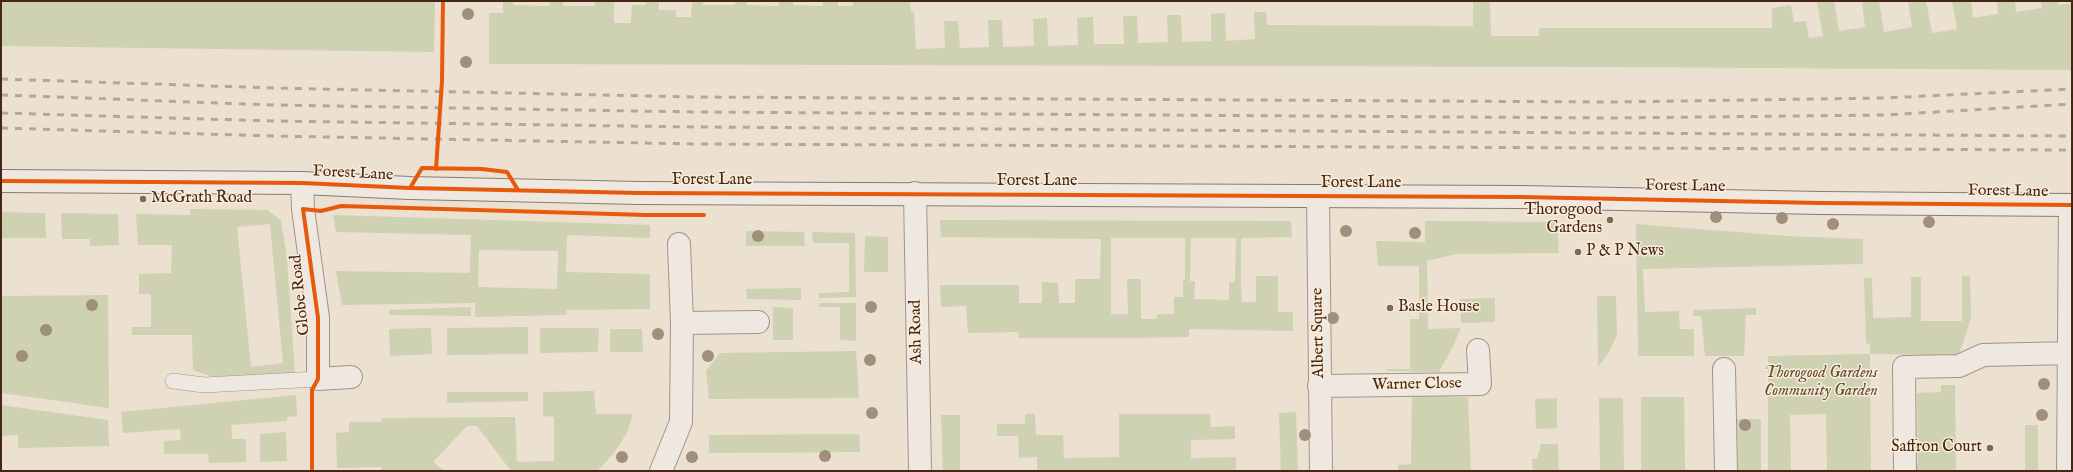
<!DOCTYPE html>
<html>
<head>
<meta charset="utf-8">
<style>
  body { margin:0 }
  #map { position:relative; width:2073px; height:472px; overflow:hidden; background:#ece0d0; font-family:"IM FELL English",serif }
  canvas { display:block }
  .frame { position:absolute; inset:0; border:2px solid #442815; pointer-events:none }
</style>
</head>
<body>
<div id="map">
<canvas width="2073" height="472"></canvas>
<div class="frame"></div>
</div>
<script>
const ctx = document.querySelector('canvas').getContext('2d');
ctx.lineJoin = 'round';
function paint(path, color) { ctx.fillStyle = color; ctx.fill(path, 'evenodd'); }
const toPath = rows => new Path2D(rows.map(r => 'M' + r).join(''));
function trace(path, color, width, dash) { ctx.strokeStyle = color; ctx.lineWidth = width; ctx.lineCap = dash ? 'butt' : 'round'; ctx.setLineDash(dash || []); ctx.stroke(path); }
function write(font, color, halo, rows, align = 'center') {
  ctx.font = font + ' "IM FELL English",serif'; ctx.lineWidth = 3; ctx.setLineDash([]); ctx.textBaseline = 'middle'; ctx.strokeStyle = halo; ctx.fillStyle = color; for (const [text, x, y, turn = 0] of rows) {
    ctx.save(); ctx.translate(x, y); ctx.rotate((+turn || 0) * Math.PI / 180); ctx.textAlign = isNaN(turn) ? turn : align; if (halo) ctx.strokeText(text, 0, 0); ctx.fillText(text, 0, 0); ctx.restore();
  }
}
const green = toPath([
  [1,1,435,1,434,52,1,46],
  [503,1,513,1,513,5,549,6,550,1,563,1,563,6,595,6,595,1,614,1,614,23,631,23,632,5,646,5,646,1,659,1,659,10,676,10,676,17,691,17,692,1,703,1,703,5,735,5,736,1,747,1,747,5,779,6,779,1,793,1,793,5,823,6,823,1,838,1,838,6,853,6,853,1,910,1,911,12,914,12,916,49,945,48,944,21,958,21,960,48,989,47,988,20,1002,20,1003,47,1034,46,1033,19,1047,18,1048,46,1078,45,1077,18,1087,17,1093,17,1094,44,1124,44,1123,16,1137,16,1138,43,1168,42,1167,15,1181,15,1182,42,1211,41,1211,14,1225,13,1226,41,1255,39,1254,12,1266,12,1267,25,1473,26,1473,1,1490,1,1491,36,1539,36,1539,28,1772,28,1772,8,1791,5,1794,22,1806,21,1809,38,1823,36,1817,2,1834,1,1839,31,1865,27,1862,1,1879,1,1884,32,1912,27,1908,1,1926,1,1932,33,1957,29,1952,1,1971,1,1973,18,1998,14,1997,1,2015,1,2016,12,2042,8,2041,1,2058,1,2059,5,2072,3,2072,70,1608,67,489,64,489,13,503,13],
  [190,209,267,210,281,220,287,259,295,374,215,378,193,370,192,335,132,335,132,327,151,327,151,294,139,294,139,274,171,273,172,245,138,245,136,214,190,215],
  [270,224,283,363,251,367,237,227],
  [1,212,45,213,46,238,1,238],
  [61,213,118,214,119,245,90,246,90,239,62,239],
  [333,215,650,225,650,238,567,235,566,272,650,274,650,309,567,310,566,315,475,317,475,303,342,305,336,271,470,273,471,235,336,232],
  [479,250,558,251,557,289,478,287],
  [940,220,1291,221,1292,237,1241,238,1241,285,1242,302,1256,302,1256,276,1278,276,1278,312,1293,312,1293,331,1189,329,1189,337,1132,338,1019,338,1018,332,968,333,966,306,941,307,940,285,1019,285,1019,303,1042,303,1042,282,1058,283,1059,303,1075,303,1075,279,1100,279,1101,239,941,237],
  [1111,238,1185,238,1185,279,1183,279,1183,297,1174,297,1174,314,1157,314,1157,319,1141,319,1141,279,1127,279,1128,314,1111,314],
  [1191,238,1236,238,1235,282,1229,282,1229,300,1194,299,1195,281,1190,281],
  [1425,221,1557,222,1559,253,1456,254,1427,261,1428,329,1461,328,1451,350,1439,372,1387,371,1387,369,1410,369,1410,319,1419,319,1419,266,1378,266,1376,241,1425,242],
  [1636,224,1787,236,1863,239,1863,264,1643,269,1645,312,1679,311,1680,329,1694,329,1694,356,1638,356],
  [746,231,804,232,805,246,746,246],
  [812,232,855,233,856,297,819,298,819,293,849,292,849,243,813,243],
  [865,236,888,237,888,272,864,272],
  [1962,276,1970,276,1971,318,1959,355,1870,354,1871,471,1827,471,1826,414,1790,415,1791,471,1768,471,1768,356,1870,354,1870,344,1866,343,1864,278,1872,278,1873,318,1911,317,1911,277,1921,277,1921,321,1962,321],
  [801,288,801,300,747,299,746,289],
  [108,295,109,408,1,393,1,296],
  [1597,296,1616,296,1617,335,1609,352,1598,367],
  [1495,298,1495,322,1461,323,1460,299],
  [820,303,856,303,856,341,840,340,840,307,819,307],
  [471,307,471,316,389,315,389,310],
  [773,307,793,308,793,340,773,340],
  [1756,308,1756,315,1746,315,1744,356,1705,356,1701,316,1693,316,1693,310],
  [528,327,528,354,447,355,447,328],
  [431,328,432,354,390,356,389,329],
  [540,328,599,328,598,352,540,353],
  [610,329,642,329,643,352,610,352],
  [856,351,859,398,709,399,706,371,720,353],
  [1941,385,1955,385,1956,471,1914,471,1914,463,1918,463,1917,393,1941,392],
  [594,391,596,414,633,414,627,433,613,454,597,471,511,471,477,426,467,426,433,462,445,471,381,471,381,467,337,468,336,433,349,432,349,422,381,422,382,418,515,417,517,462,554,461,554,417,543,416,543,392],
  [447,392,528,392,528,401,447,403],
  [296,395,297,416,287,417,287,421,231,425,232,439,246,439,246,462,209,463,208,454,164,454,164,441,181,440,180,429,123,433,121,412],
  [1412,395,1468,397,1471,471,1398,471,1398,465,1411,464],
  [1641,397,1684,397,1685,471,1641,471],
  [1557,398,1557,428,1536,429,1535,399],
  [1599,398,1623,398,1624,471,1600,471],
  [1,405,108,420,109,446,18,448,18,435,1,436],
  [1296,412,1298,471,1281,471,1279,413],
  [1025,414,1035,414,1036,435,1063,435,1064,458,1119,457,1119,414,1210,414,1211,427,1235,426,1235,439,1191,440,1191,458,1236,457,1236,471,998,471,1037,470,1037,457,1019,458,1018,436,997,436,997,424,1025,424],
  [941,415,960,415,960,471,943,471],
  [1737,419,1761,419,1761,471,1738,471],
  [2025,425,2038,425,2038,471,2025,471],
  [286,432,287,461,260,462,260,434],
  [859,434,860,452,709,453,709,435],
  [1541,444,1558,444,1559,471,1533,471,1532,459,1537,459]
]);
const lane = toPath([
  [173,381,204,385,318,379]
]);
const street = toPath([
  [302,183,303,209,318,318,318,379,351,377],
  [915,193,920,471],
  [1318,196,1321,471],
  [682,323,758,322],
  [1724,369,1726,471],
  [1319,386,1480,384,1478,350],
  [1905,470,1904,367,1959,366,1983,355,2069,353],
  [661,471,681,422,682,323,679,244],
  [2068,471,2070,205]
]);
const secondary = toPath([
  [1,181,302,183,410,188,639,193,1521,197,1820,203,2072,205]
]);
const rail = toPath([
  [1,79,274,88,697,97,1611,102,1884,98,2072,89],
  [1,95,274,105,697,112,1610,118,1885,115,2072,104],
  [1,113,273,121,697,127,2072,136],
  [1,128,273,136,698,144,2072,150]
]);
const cycleway = toPath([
  [436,169,442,81,443,1],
  [1,181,302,183,410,188,639,193,1521,197,1820,203,2072,205],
  [410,188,422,168,482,169,507,172,518,190],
  [312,471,312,390,318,379,318,318,303,209,321,211,341,206,646,215,704,215]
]);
const trees = [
  [468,14],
  [466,62],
  [1716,217],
  [1782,218],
  [1929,222],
  [1833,224],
  [1346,231],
  [1415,233],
  [758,236],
  [92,305],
  [871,307],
  [1333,318],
  [46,330],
  [658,334],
  [22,356],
  [708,356],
  [870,360],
  [2044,384],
  [872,413],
  [2042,415],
  [1745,425],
  [1305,435],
  [825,456],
  [622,457],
  [692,457]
];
const markers = [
  [143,199,4,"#7f6856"],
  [1610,220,4,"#7f6856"],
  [1578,252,4,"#7f6856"],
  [1390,308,4,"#7f6856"],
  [1990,448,4,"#7f6856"]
];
const streetNames = [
  ["Forest Lane",353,174,3],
  ["Forest Lane",712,181],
  ["Forest Lane",1037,182],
  ["Forest Lane",1361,184],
  ["Forest Lane",1685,187,1],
  ["Forest Lane",2008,192,1],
  ["Globe Road",301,295,-96],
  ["Ash Road",917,332,-91],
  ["Albert Square",1319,333,-91],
  ["Warner Close",1417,385,-1]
];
const poiNames = [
  ["McGrath Road",151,199],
  ["Thorogood",1602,211,"right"],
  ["Gardens",1602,229,"right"],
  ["P & P News",1586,252],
  ["Basle House",1398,308],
  ["Saffron Court",1982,448,"right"]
];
const parkNames = [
  ["Thorogood Gardens",1821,374],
  ["Community Garden",1821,392]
];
paint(green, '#ced1b2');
trace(lane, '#a0958a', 16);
trace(street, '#a0958a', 24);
trace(secondary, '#877c71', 24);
trace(lane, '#efe8e1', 15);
trace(street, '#efe8e1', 22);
trace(secondary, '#efe8e1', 22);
trace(rail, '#b0a8a0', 3, [7, 7]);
trace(cycleway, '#e8590c', 4);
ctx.fillStyle = '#9f907b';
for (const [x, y] of trees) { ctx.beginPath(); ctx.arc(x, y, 6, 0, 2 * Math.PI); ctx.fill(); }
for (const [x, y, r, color] of markers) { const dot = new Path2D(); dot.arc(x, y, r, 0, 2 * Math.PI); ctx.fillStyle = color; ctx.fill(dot); trace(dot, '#faecd9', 1.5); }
write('16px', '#442815', '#faecd9', streetNames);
write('16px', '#442815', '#faecd9', poiNames, 'left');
write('italic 16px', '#604f36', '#faecd9', parkNames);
</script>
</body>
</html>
